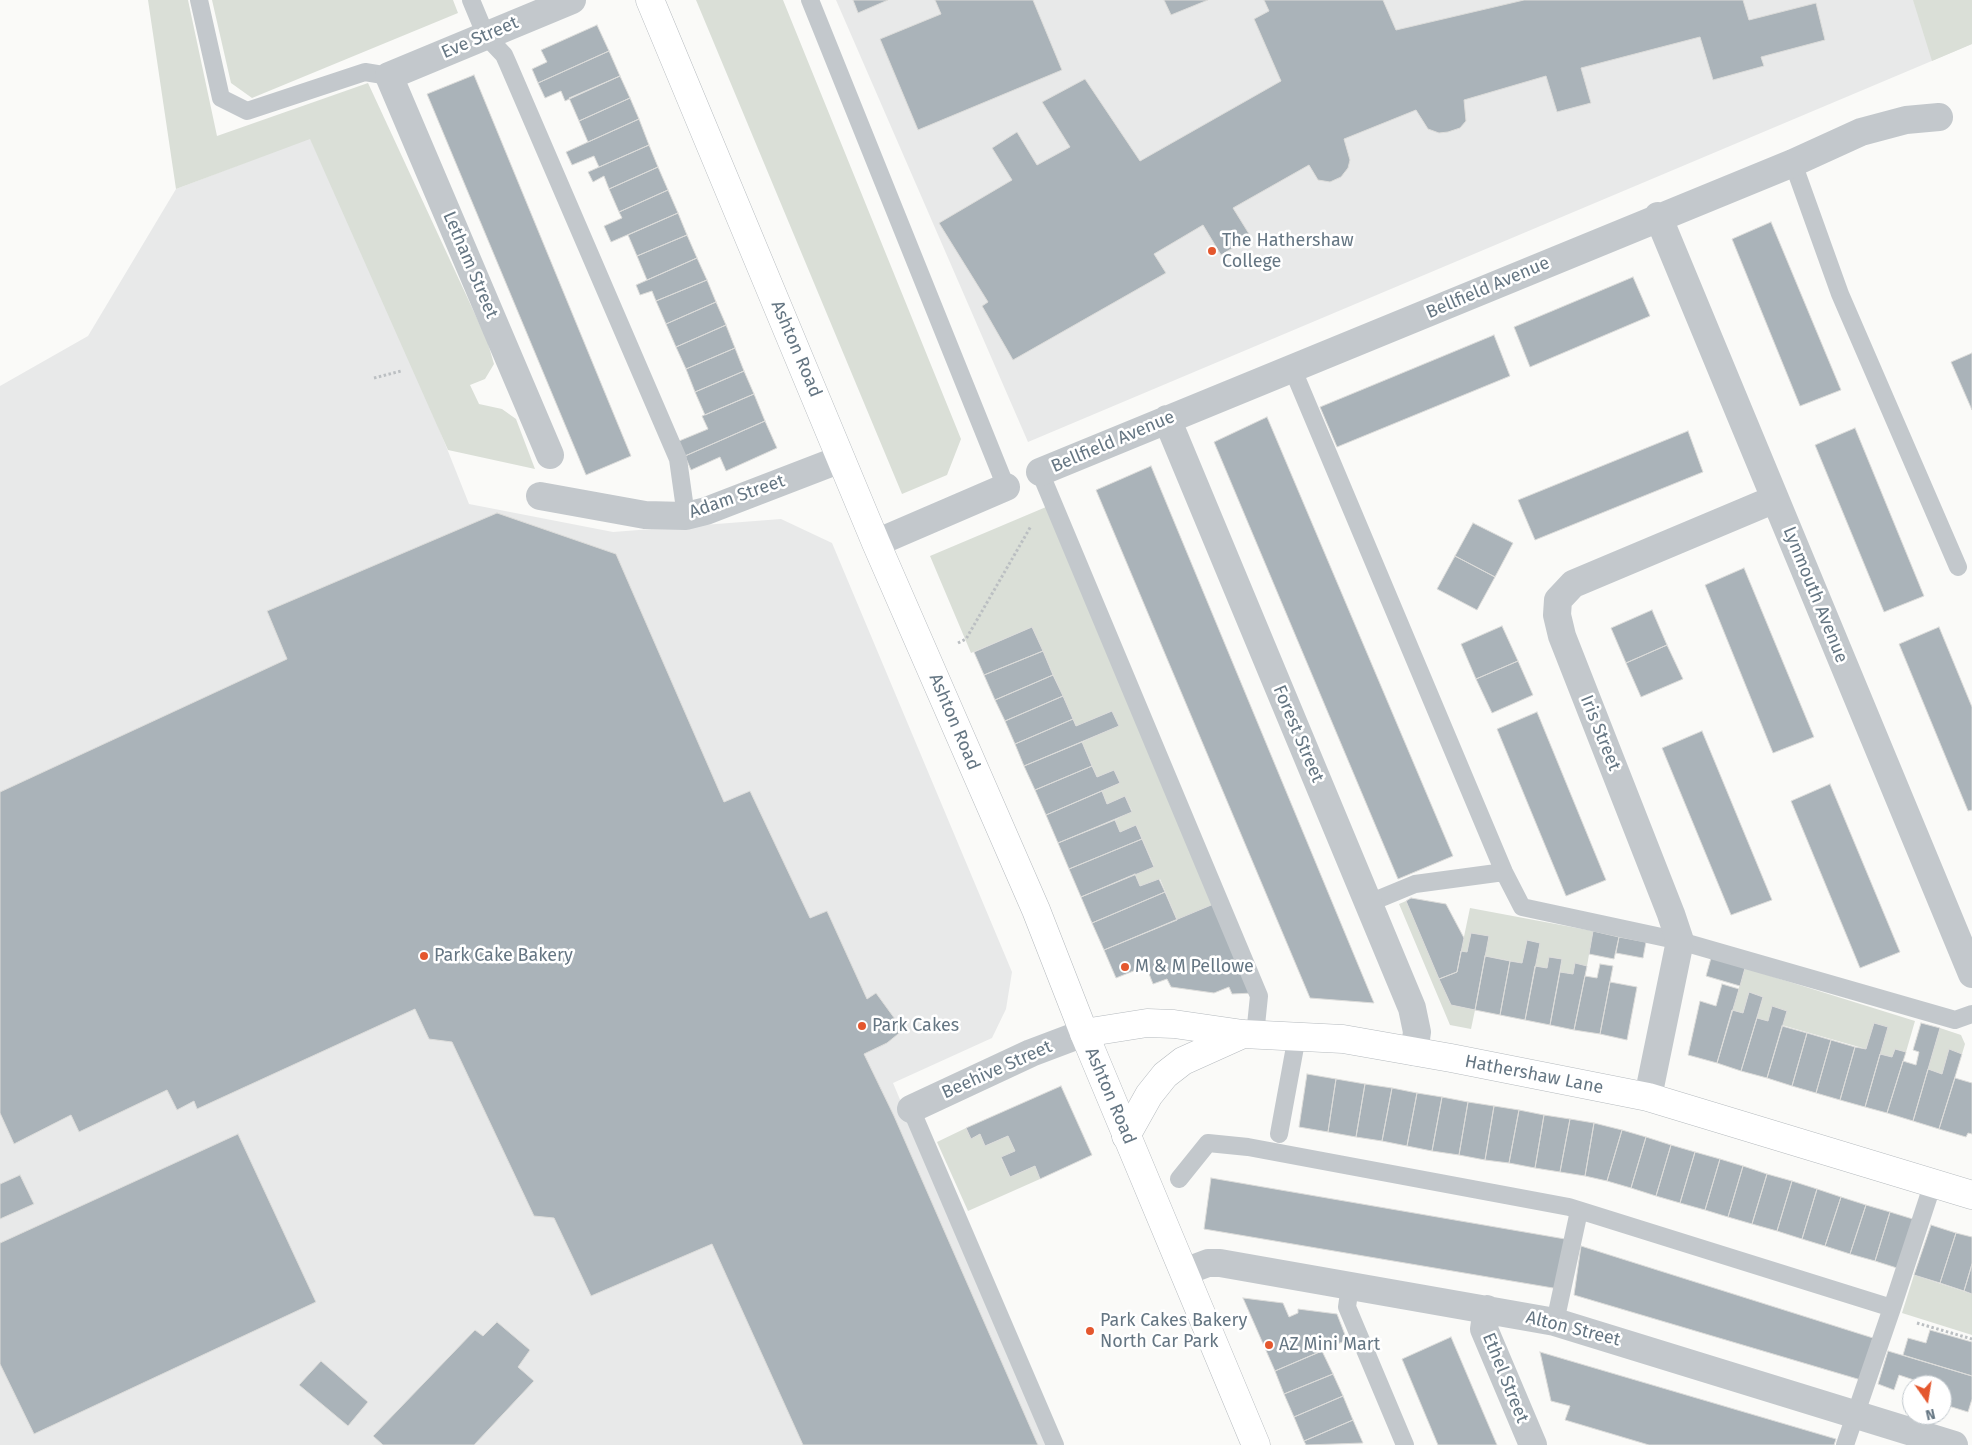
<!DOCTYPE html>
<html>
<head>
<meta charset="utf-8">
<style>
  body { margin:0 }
  #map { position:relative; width:1972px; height:1445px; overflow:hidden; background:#fafaf8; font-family:"Fira Sans",sans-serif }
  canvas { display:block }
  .north { position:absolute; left:1902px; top:1375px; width:50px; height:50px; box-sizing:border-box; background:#fff; border:1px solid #c1c8cd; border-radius:50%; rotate:167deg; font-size:14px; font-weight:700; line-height:20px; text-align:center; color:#657683 }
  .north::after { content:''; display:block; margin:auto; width:18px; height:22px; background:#e4572e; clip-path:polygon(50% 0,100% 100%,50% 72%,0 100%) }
</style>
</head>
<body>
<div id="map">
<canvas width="1972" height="1445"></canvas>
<div class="north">N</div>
</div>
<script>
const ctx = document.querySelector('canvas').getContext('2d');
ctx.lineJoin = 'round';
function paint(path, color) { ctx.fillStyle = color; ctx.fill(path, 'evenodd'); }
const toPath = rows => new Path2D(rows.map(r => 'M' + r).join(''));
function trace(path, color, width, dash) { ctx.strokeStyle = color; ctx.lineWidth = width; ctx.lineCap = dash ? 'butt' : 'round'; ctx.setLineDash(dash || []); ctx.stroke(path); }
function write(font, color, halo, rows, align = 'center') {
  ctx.font = font + ' "Fira Sans",sans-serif'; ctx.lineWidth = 5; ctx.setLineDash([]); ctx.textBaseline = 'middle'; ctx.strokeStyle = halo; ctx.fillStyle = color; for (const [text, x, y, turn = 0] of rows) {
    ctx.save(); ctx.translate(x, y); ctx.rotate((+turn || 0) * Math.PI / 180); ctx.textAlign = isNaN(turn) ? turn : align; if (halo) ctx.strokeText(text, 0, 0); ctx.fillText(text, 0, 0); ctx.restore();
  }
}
const built = toPath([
  [836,0,1972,0,1972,44,1028,442],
  [310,138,411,358,469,504,613,532,781,519,832,543,1012,972,1006,1009,992,1038,893,1083,1046,1445,0,1445,0,386,88,336,176,189]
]);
const green = toPath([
  [148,0,188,0,217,136,368,83,487,340,494,364,485,379,470,385,479,404,502,409,516,419,535,469,448,450,310,139,176,189],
  [212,0,453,0,458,13,252,98,231,83],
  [696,0,783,0,961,439,947,475,902,494],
  [1913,0,1972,0,1972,44,1932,61],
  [1046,507,1216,903,1177,920,1160,879,1140,886,1135,874,1154,866,1136,825,1120,832,1115,820,1132,811,1125,796,1107,804,1102,791,1120,783,1114,770,1097,777,1082,742,1118,726,1112,711,1076,726,1032,627,971,653,930,556],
  [1406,901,1451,1005,1475,1010,1471,1029,1450,1025,1399,904],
  [1470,908,1593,931,1587,966,1575,964,1573,974,1560,972,1562,959,1550,957,1547,968,1535,966,1540,943,1527,940,1522,963,1485,956,1489,936,1471,933,1467,952,1461,951],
  [1745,968,1915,1021,1906,1052,1895,1049,1892,1057,1880,1054,1887,1027,1874,1023,1866,1049,1757,1018,1763,997,1749,992,1743,1013,1732,1010],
  [1940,1028,1961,1035,1965,1044,1962,1054,1949,1050,1942,1074,1928,1069],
  [966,1128,971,1138,980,1134,985,1146,1008,1136,1015,1151,1001,1158,1010,1177,1035,1166,1040,1179,968,1211,937,1142],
  [1914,1275,1972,1294,1972,1335,1902,1313]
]);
const building = toPath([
  [853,0,888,0,858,13,853,0],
  [935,0,1033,0,1062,70,918,130,880,39,941,14,935,0],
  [1164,0,1208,0,1171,15,1164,0],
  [1264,0,1383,0,1396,30,1524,0,1743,0,1749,20,1816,3,1825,40,1761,57,1764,66,1713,80,1700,37,1581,68,1591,103,1557,112,1546,76,1464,100,1466,121,1460,128,1448,132,1439,133,1428,129,1416,110,1344,139,1350,160,1348,168,1341,177,1330,182,1318,180,1309,165,1233,208,1251,237,1221,255,1203,225,1154,254,1166,273,1013,360,982,306,988,302,939,223,1012,180,992,148,1017,132,1037,165,1070,147,1042,102,1085,79,1140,161,1281,81,1254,19,1269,11,1264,0],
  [597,25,609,51,538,83,532,69,547,62,541,50,597,25],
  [609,51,620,76,565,101,561,91,545,98,538,83,609,51],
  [474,75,631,456,586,475,427,94,474,75],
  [620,76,630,98,579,121,569,98,620,76],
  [630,98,639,119,588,142,579,121,630,98],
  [639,119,649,145,599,167,594,156,572,165,566,152,639,119],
  [649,145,658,167,609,189,604,176,593,182,588,172,649,145],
  [658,167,668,190,619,212,609,189,658,167],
  [668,190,678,213,611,242,604,226,622,218,619,212,668,190],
  [678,213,687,235,637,256,628,235,678,213],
  [1771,222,1841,390,1800,406,1732,239,1771,222],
  [687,235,697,258,647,280,637,256,687,235],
  [697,258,707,280,656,301,652,291,640,295,636,285,697,258],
  [1633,277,1650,316,1530,367,1514,327,1633,277],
  [707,280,716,302,666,324,656,301,707,280],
  [716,302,726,325,676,347,666,324,716,302],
  [726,325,735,348,686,369,676,347,726,325],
  [1494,335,1510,376,1337,447,1320,407,1494,335],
  [735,348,744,371,695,392,686,369,735,348],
  [1972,353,1972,410,1951,362,1972,353],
  [744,371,754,394,705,415,695,392,744,371],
  [754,394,765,421,685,456,679,441,708,429,702,416,754,394],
  [1267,417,1453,856,1398,879,1214,442,1267,417],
  [765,421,777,448,726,471,720,457,691,470,685,456,765,421],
  [1855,428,1924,596,1884,612,1815,445,1855,428],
  [1688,431,1703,472,1535,540,1518,500,1688,431],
  [1151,466,1374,1003,1310,998,1096,490,1151,466],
  [497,513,616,554,724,802,750,791,810,918,827,911,867,999,876,993,903,1030,887,1043,864,1054,894,1116,1038,1445,803,1445,712,1244,591,1296,554,1218,534,1216,452,1042,429,1039,415,1009,197,1109,194,1101,177,1110,167,1090,79,1132,71,1115,14,1144,0,1113,0,792,287,659,267,611,497,513],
  [1473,523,1513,543,1495,577,1455,556,1473,523],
  [1455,556,1495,577,1477,610,1437,589,1455,556],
  [1744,568,1814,737,1773,753,1705,585,1744,568],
  [1652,610,1667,645,1626,663,1611,628,1652,610],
  [1502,626,1518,661,1476,679,1461,644,1502,626],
  [1032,627,1043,651,984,675,974,652,1032,627],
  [1939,627,1972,707,1972,810,1968,811,1899,644,1939,627],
  [1667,645,1683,679,1641,697,1626,663,1667,645],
  [1043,651,1053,675,995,700,984,675,1043,651],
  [1518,661,1533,695,1492,713,1476,679,1518,661],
  [1053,675,1063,696,1005,721,995,700,1053,675],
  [1063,696,1073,719,1015,744,1005,721,1063,696],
  [1112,711,1119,726,1024,766,1015,744,1073,719,1076,726,1112,711],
  [1537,712,1606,880,1566,896,1497,729,1537,712],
  [1702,731,1772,900,1731,915,1662,748,1702,731],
  [1082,742,1092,766,1035,790,1024,766,1082,742],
  [1092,766,1097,777,1114,770,1120,783,1046,815,1035,790,1092,766],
  [1830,784,1900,952,1860,968,1791,801,1830,784],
  [1102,791,1107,804,1125,796,1132,812,1058,843,1046,815,1102,791],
  [1115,820,1120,832,1136,825,1142,839,1069,869,1058,843,1115,820],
  [1142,839,1154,867,1081,897,1069,869,1142,839],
  [1135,874,1140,886,1159,879,1165,892,1092,923,1081,897,1135,874],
  [1165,892,1177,920,1104,950,1092,923,1165,892],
  [1411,898,1446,904,1464,938,1457,972,1439,979,1406,901,1411,898],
  [1216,903,1253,993,1232,994,1229,987,1214,993,1171,987,1167,979,1153,984,1146,966,1116,978,1104,950,1216,903],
  [1593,931,1619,937,1614,959,1589,954,1593,931],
  [1471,933,1489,936,1475,1010,1451,1005,1439,979,1457,972,1461,951,1467,952,1471,933],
  [1619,937,1646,942,1643,958,1616,953,1619,937],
  [1527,940,1540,943,1525,1020,1500,1015,1510,961,1522,963,1527,940],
  [1485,956,1510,961,1500,1015,1475,1010,1485,956],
  [1549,957,1562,959,1550,1025,1525,1020,1535,966,1547,968,1549,957],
  [1711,958,1745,968,1740,986,1706,976,1711,958],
  [1575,963,1587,966,1574,1030,1550,1025,1560,972,1573,974,1575,963],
  [1600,964,1613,966,1600,1034,1574,1030,1585,976,1597,978,1600,964],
  [1610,982,1637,987,1627,1040,1600,1034,1610,982],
  [1722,984,1739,989,1717,1063,1688,1055,1700,1001,1716,1006,1722,984],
  [1749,992,1763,997,1741,1071,1717,1063,1732,1010,1743,1013,1749,992],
  [1772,1006,1787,1011,1767,1078,1741,1071,1757,1018,1768,1021,1772,1006],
  [1874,1023,1888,1027,1865,1107,1840,1100,1855,1047,1866,1049,1874,1023],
  [1921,1023,1940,1028,1913,1121,1887,1113,1903,1061,1916,1065,1919,1052,1913,1050,1921,1023],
  [1782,1026,1807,1033,1792,1086,1767,1078,1782,1026],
  [1807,1033,1831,1040,1816,1093,1792,1086,1807,1033],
  [1831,1040,1855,1047,1840,1100,1816,1093,1831,1040],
  [1895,1049,1906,1052,1887,1113,1865,1107,1880,1054,1892,1057,1895,1049],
  [1949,1049,1962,1054,1939,1129,1913,1121,1928,1069,1942,1074,1949,1049],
  [1307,1074,1336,1079,1328,1132,1299,1127,1307,1074],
  [1955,1078,1972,1083,1972,1134,1968,1133,1966,1137,1939,1129,1955,1078],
  [1336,1079,1365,1084,1356,1137,1328,1132,1336,1079],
  [1365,1084,1392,1088,1382,1141,1356,1137,1365,1084],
  [1061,1086,1092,1155,1040,1179,1035,1166,1010,1177,1001,1157,1015,1151,1008,1136,985,1146,980,1134,971,1139,966,1128,1061,1086],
  [1392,1088,1417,1093,1407,1146,1382,1141,1392,1088],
  [1417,1093,1442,1097,1432,1151,1407,1146,1417,1093],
  [1442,1097,1468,1102,1459,1155,1432,1151,1442,1097],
  [1468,1102,1494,1106,1485,1160,1459,1155,1468,1102],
  [1494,1106,1519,1110,1509,1163,1485,1160,1494,1106],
  [1519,1110,1544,1115,1535,1168,1509,1163,1519,1110],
  [1544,1115,1570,1119,1560,1172,1535,1168,1544,1115],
  [1570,1119,1594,1123,1585,1176,1560,1172,1570,1119],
  [1594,1123,1622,1130,1607,1181,1585,1176,1594,1123],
  [1622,1130,1646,1137,1631,1188,1607,1181,1622,1130],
  [238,1134,316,1302,34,1434,0,1364,0,1243,238,1134],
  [1646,1137,1671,1145,1656,1196,1631,1188,1646,1137],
  [1671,1145,1695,1152,1680,1203,1656,1196,1671,1145],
  [1695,1152,1720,1159,1705,1210,1680,1203,1695,1152],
  [1720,1159,1743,1166,1728,1217,1705,1210,1720,1159],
  [1743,1166,1767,1174,1752,1224,1728,1217,1743,1166],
  [1767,1174,1792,1181,1777,1231,1752,1224,1767,1174],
  [20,1175,34,1204,0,1219,0,1184,20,1175],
  [1211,1178,1565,1239,1559,1289,1204,1229,1211,1178],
  [1792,1181,1817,1189,1802,1239,1777,1231,1792,1181],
  [1817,1189,1841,1197,1825,1246,1802,1239,1817,1189],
  [1841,1197,1866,1205,1850,1254,1825,1246,1841,1197],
  [1866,1205,1890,1212,1875,1261,1850,1254,1866,1205],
  [1890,1212,1916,1220,1900,1269,1875,1261,1890,1212],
  [1931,1225,1956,1233,1940,1283,1914,1275,1931,1225],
  [1956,1233,1972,1237,1972,1264,1964,1291,1940,1283,1956,1233],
  [1581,1246,1873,1338,1861,1380,1574,1295,1581,1246],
  [1972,1264,1972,1294,1964,1291,1972,1264],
  [1243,1298,1283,1303,1289,1317,1298,1313,1298,1309,1337,1314,1347,1340,1275,1371,1243,1298],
  [497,1322,530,1350,518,1367,534,1381,474,1445,383,1445,373,1436,475,1330,483,1336,497,1322],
  [1930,1330,1972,1342,1972,1376,1903,1355,1908,1338,1926,1343,1930,1330],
  [1451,1337,1497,1445,1438,1445,1402,1359,1451,1337],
  [1322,1351,1333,1374,1284,1394,1275,1371,1322,1351],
  [1888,1351,1972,1376,1972,1399,1968,1412,1942,1404,1942,1385,1916,1385,1917,1381,1899,1375,1894,1390,1878,1384,1888,1351],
  [1540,1352,1836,1439,1834,1445,1649,1445,1565,1420,1570,1406,1551,1401,1540,1352],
  [321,1361,368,1402,348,1426,299,1385,321,1361],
  [1333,1374,1343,1396,1294,1417,1284,1394,1333,1374],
  [1343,1396,1353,1420,1304,1441,1294,1417,1343,1396],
  [1353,1420,1363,1443,1306,1445,1304,1441,1353,1420]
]);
const path = toPath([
  [374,378,401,371],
  [958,643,966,639,1031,526],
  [1917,1323,1972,1339]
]);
const lane = toPath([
  [199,0,221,98,247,111,365,72,389,76],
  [471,0,486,36,504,55,508,64,678,459,686,516],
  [810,0,1006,487],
  [1793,163,1840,294,1958,567],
  [1293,370,1504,872,1522,907,1680,941,1955,1020,1972,1014],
  [1040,472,1259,996,1255,1035],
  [1369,903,1415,884,1504,872],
  [911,1109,1055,1445],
  [1279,1134,1297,1036],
  [1179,1179,1208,1143,1248,1147,1569,1207,1892,1308,1845,1445],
  [1350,1286,1347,1307,1405,1445],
  [1892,1308,1933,1183],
  [1555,1322,1579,1211]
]);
const street = toPath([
  [1658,216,1972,974],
  [1167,419,1412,1008,1417,1032,1414,1052],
  [550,455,389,76,572,0],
  [1040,472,1793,163,1861,132,1906,120,1939,117],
  [540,496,645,515,686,516,706,511,841,459],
  [876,543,1006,487],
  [1648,1097,1680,941,1671,914,1562,636,1557,615,1558,600,1573,584,1775,499],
  [911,1109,1031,1053,1084,1033],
  [1184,1272,1208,1263,1220,1263,1555,1322,1954,1445],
  [1487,1309,1484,1329,1533,1445]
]);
const primary = toPath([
  [1084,1033,1147,1023,1174,1024,1243,1034,1343,1039,1451,1058,1648,1097,1972,1195],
  [1126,1136,1149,1095,1165,1075,1183,1061,1243,1034]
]);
const highway = toPath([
  [650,0,876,543,1036,910,1084,1033,1256,1445]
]);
const markers = [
  [1212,251,5,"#e4572e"],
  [424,956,5,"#e4572e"],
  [1125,967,5,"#e4572e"],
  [862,1026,5,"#e4572e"],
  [1090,1331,5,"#e4572e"],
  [1269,1345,5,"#e4572e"]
];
const streetNames = [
  ["Eve Street",480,38,-23],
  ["Letham Street",470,265,67],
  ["Bellfield Avenue",1488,288,-23],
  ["Ashton Road",796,349,67],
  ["Bellfield Avenue",1113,442,-23],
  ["Adam Street",737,497,-19],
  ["Lynmouth Avenue",1815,595,68],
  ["Ashton Road",954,722,67],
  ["Iris Street",1600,733,68],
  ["Forest Street",1298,734,67],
  ["Beehive Street",997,1070,-24],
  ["Hathershaw Lane",1534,1075,11],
  ["Ashton Road",1110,1096,67],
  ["Alton Street",1573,1329,14],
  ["Ethel Street",1505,1378,68]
];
const poiNames = [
  ["The Hathershaw",1222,241],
  ["College",1222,262],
  ["Park Cake Bakery",434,956],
  ["M & M Pellowe",1135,967],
  ["Park Cakes",872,1026],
  ["Park Cakes Bakery",1100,1321],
  ["North Car Park",1100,1342],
  ["AZ Mini Mart",1279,1345]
];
paint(built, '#e8e9e9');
paint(green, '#dadfd7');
paint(building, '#aab3b9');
trace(building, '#dcdcda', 1);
trace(primary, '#b5babe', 29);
trace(highway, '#b4b9bd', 29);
trace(path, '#bbbfc2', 3, [2.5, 2.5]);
trace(lane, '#c3c8cc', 18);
trace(street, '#c3c8cc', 28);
trace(primary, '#fff', 28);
trace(highway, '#fff', 28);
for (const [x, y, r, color] of markers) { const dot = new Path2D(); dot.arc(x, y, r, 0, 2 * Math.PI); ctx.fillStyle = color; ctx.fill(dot); trace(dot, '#fff', 2); }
write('18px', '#657683', '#fff', streetNames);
write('18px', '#657683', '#fff', poiNames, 'left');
</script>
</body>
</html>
